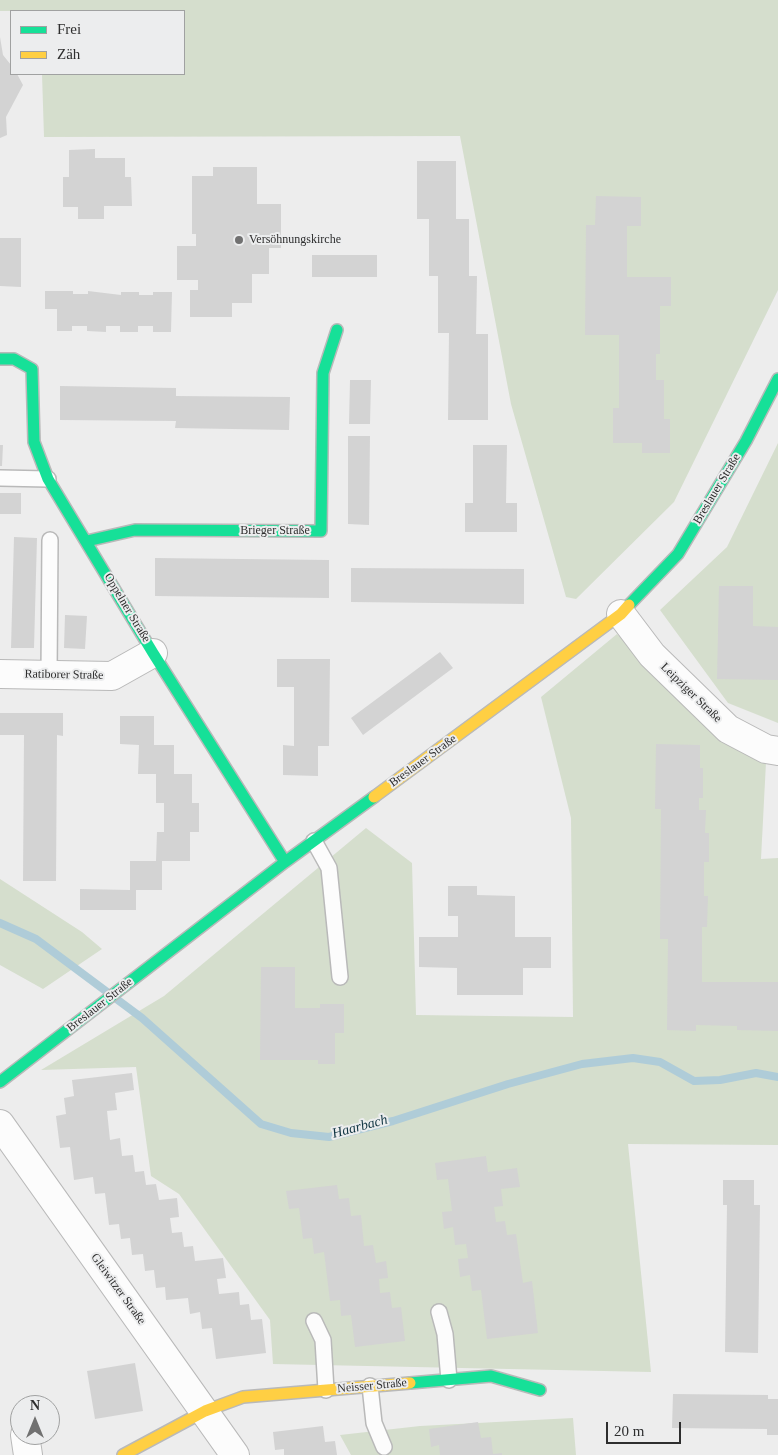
<!DOCTYPE html>
<html>
<head>
<meta charset="utf-8">
<style>
  body { margin:0 }
  #map { position:relative; width:778px; height:1455px; overflow:hidden; background:#ededed; font-family:"Times New Roman",serif }
  canvas { display:block }
  .legend { position:absolute; left:10px; top:10px; width:175px; height:65px; box-sizing:border-box; background:#ecedee; border:1px solid #a0a1a1; margin:0; padding:6px 9px; list-style:none; font-size:15px; color:#2e2e2e }
  .legend li { display:flex; align-items:center; gap:10px; height:25px }
  .legend b { width:25px; border:1px solid #a0a1a1 }
  .north { position:absolute; left:10px; top:1395px; width:50px; height:50px; box-sizing:border-box; background:#ecedee; border:1px solid #a0a1a1; border-radius:50%; rotate:0deg; font-size:14px; font-weight:700; line-height:20px; text-align:center; color:#2e2e2e }
  .north::after { content:''; display:block; margin:auto; width:18px; height:22px; background:#717171; clip-path:polygon(50% 0,100% 100%,50% 72%,0 100%) }
  .scale { position:absolute; left:606px; top:1422px; width:75px; height:22px; box-sizing:border-box; border:2px solid #2e2e2e; border-top:0; padding-left:6px; font-size:15px; line-height:18px; white-space:nowrap; color:#2e2e2e; -webkit-text-stroke:4px #ecedee; paint-order:stroke }
</style>
</head>
<body>
<div id="map">
<canvas width="778" height="1455"></canvas>
<ul class="legend">
<li><b style="height:6px;background:#16e098"></b>Frei</li>
<li><b style="height:6px;background:#ffcf43"></b>Zäh</li>
</ul>
<div class="north">N</div>
<div class="scale">20 m</div>
</div>
<script>
const ctx = document.querySelector('canvas').getContext('2d');
ctx.lineJoin = 'round';
function paint(path, color) { ctx.fillStyle = color; ctx.fill(path, 'evenodd'); }
const toPath = rows => new Path2D(rows.map(r => 'M' + r).join(''));
function trace(path, color, width, dash) { ctx.strokeStyle = color; ctx.lineWidth = width; ctx.lineCap = dash ? 'butt' : 'round'; ctx.setLineDash(dash || []); ctx.stroke(path); }
function write(font, color, halo, rows, align = 'center') {
  ctx.font = font + ' "Times New Roman",serif'; ctx.lineWidth = 4; ctx.setLineDash([]); ctx.textBaseline = 'middle'; ctx.strokeStyle = halo; ctx.fillStyle = color; for (const [text, x, y, turn = 0] of rows) {
    ctx.save(); ctx.translate(x, y); ctx.rotate((+turn || 0) * Math.PI / 180); ctx.textAlign = isNaN(turn) ? turn : align; if (halo) ctx.strokeText(text, 0, 0); ctx.fillText(text, 0, 0); ctx.restore();
  }
}
const green = toPath([
  [0,0,778,0,778,290,674,502,576,599,566,597,511,404,460,136,44,137,42,74,184,74,184,11,0,11],
  [778,443,778,723,728,703,660,610,727,547],
  [617,634,698,714,766,762,761,859,778,858,778,1145,628,1144,651,1372,273,1364,270,1320,179,1194,151,1176,136,1067,41,1070,164,996,366,828,412,863,416,1015,573,1017,571,818,541,697],
  [0,879,82,932,102,949,43,989,0,965],
  [573,1418,576,1455,351,1455,340,1435,420,1426]
]);
const stream = toPath([
  [0,923,36,939,142,1018,261,1124,291,1133,329,1137,393,1121,508,1084,582,1064,633,1058,660,1062,694,1081,720,1080,756,1073,778,1077]
]);
const building = toPath([
  [0,37,3,55,11,65,11,74,17,74,23,85,6,117,7,135,0,138],
  [95,149,95,158,125,158,125,177,131,177,132,206,104,206,104,219,78,219,78,207,63,207,63,177,69,177,69,150],
  [417,161,456,161,456,219,469,219,469,276,477,276,476,334,488,334,488,420,448,420,449,333,438,333,438,276,429,276,429,219,417,219],
  [213,167,257,167,257,204,281,204,281,248,269,248,269,274,252,274,252,303,232,303,232,317,190,317,190,290,198,290,198,280,177,280,177,246,196,246,196,234,192,234,192,176,213,176],
  [596,196,641,197,641,226,627,226,627,277,671,277,671,306,660,306,660,354,656,354,656,380,664,380,664,419,670,419,670,453,642,453,642,443,613,443,613,408,619,408,619,335,585,335,586,225,595,225],
  [0,238,21,238,21,287,0,286],
  [312,255,377,255,377,277,312,277],
  [45,291,73,291,73,294,88,294,88,291,121,295,121,292,139,292,139,295,153,295,153,292,172,292,171,332,153,332,153,326,138,326,138,332,120,332,120,326,106,326,106,332,87,331,87,326,72,326,72,331,57,331,57,309,45,309],
  [350,380,371,380,370,424,349,424],
  [60,386,176,388,176,396,290,397,289,430,175,428,176,421,60,420],
  [348,436,370,436,369,525,348,524],
  [0,445,3,445,2,466,0,466],
  [473,445,507,445,506,503,517,503,517,532,465,532,465,503,473,503],
  [0,493,21,493,21,514,0,514],
  [14,537,37,538,34,648,11,648],
  [155,558,329,560,329,598,155,596],
  [351,568,524,569,524,604,351,602],
  [719,586,753,586,753,626,778,627,778,680,717,679],
  [65,615,87,616,85,649,64,648],
  [440,652,453,668,363,735,351,718],
  [277,659,330,659,329,746,318,746,318,776,283,775,283,745,294,746,294,687,277,687],
  [0,713,63,713,63,736,57,735,56,881,23,881,24,735,0,735],
  [120,716,154,716,154,745,174,745,174,774,192,774,192,803,199,803,199,832,190,832,190,861,162,861,162,890,136,890,136,910,80,910,80,889,130,890,130,861,156,861,157,832,164,832,164,803,156,803,156,774,138,774,139,745,120,744],
  [656,744,700,745,700,768,703,768,703,798,699,798,699,810,706,810,705,833,709,833,709,862,704,862,704,896,708,896,707,927,702,927,702,982,778,982,778,1031,737,1030,737,1026,696,1025,696,1031,667,1030,668,939,660,939,661,809,655,809],
  [448,886,477,886,477,895,515,896,515,937,551,937,551,968,523,968,523,995,457,995,457,968,419,967,419,937,458,937,458,916,448,916],
  [261,967,295,967,295,1008,320,1008,320,1004,344,1004,344,1033,335,1033,335,1064,318,1064,318,1060,260,1060],
  [132,1073,134,1090,115,1093,117,1110,107,1111,110,1140,120,1138,122,1156,133,1155,135,1172,144,1171,146,1185,156,1184,159,1200,177,1198,179,1217,170,1218,172,1233,182,1232,184,1247,193,1246,195,1261,223,1258,226,1278,217,1279,219,1294,239,1292,240,1305,249,1304,251,1320,262,1319,266,1353,216,1359,212,1328,202,1329,200,1312,190,1314,188,1298,166,1300,165,1287,156,1288,154,1270,145,1271,143,1254,132,1255,130,1238,121,1239,119,1224,109,1225,105,1193,95,1194,93,1177,74,1180,70,1147,60,1148,56,1116,66,1114,64,1098,74,1096,72,1080],
  [486,1156,488,1172,517,1168,520,1187,501,1189,503,1206,494,1207,496,1222,505,1221,507,1235,516,1234,523,1283,532,1281,538,1333,487,1339,481,1290,472,1291,470,1275,460,1277,458,1259,468,1258,466,1244,455,1245,453,1227,444,1229,442,1212,452,1211,448,1179,437,1180,435,1163],
  [723,1180,754,1180,754,1205,760,1205,758,1353,725,1352,727,1205,723,1205],
  [337,1185,339,1199,349,1198,351,1216,361,1215,364,1246,373,1245,376,1263,386,1261,388,1278,379,1279,380,1293,390,1292,392,1308,401,1307,405,1341,355,1347,351,1315,341,1316,340,1300,330,1301,324,1252,314,1254,312,1238,303,1239,299,1208,289,1209,286,1191],
  [135,1363,143,1411,95,1419,87,1371],
  [673,1394,768,1395,768,1399,778,1399,778,1435,767,1435,767,1429,672,1428],
  [478,1422,481,1438,491,1437,493,1454,502,1453,502,1455,440,1455,439,1445,431,1447,429,1429],
  [323,1426,325,1442,335,1441,337,1455,284,1455,284,1449,275,1450,273,1432]
]);
const lane = toPath([
  [0,478,48,479],
  [49,675,50,540],
  [314,841,329,868,340,977],
  [439,1312,445,1334,449,1380],
  [314,1321,323,1340,326,1390],
  [370,1386,374,1423,384,1447]
]);
const street = toPath([
  [621,614,652,655,728,729,766,749,778,751],
  [0,674,112,676,153,653],
  [0,1124,235,1455],
  [25,1435,28,1455]
]);
const fast = toPath([
  [0,359,14,359,32,369,34,442,48,479,153,653,285,862],
  [87,541,135,530,321,531,323,373,337,330],
  [629,605,678,554,746,441,778,379],
  [0,1082,285,862,374,797],
  [410,1383,491,1376,540,1390]
]);
const slow = toPath([
  [374,797,621,614,629,605],
  [123,1455,205,1411,243,1397,410,1383]
]);
const markers = [
  [239,240,5,"#717171"]
];
const poiNames = [
  ["Versöhnungskirche",249,240]
];
const streetNames = [
  ["Breslauer Straße",717,489,-59],
  ["Brieger Straße",275,531],
  ["Oppelner Straße",127,608,59],
  ["Ratiborer Straße",64,675,1],
  ["Leipziger Straße",691,693,44],
  ["Breslauer Straße",423,761,-36],
  ["Breslauer Straße",100,1005,-38],
  ["Gleiwitzer Straße",118,1289,54],
  ["Neisser Straße",372,1386,-5]
];
const waterNames = [
  ["Haarbach",360,1127,-15]
];
paint(green, '#d5decd');
trace(stream, '#afccd8', 8);
paint(building, '#d3d3d3');
trace(lane, '#b9b9b9', 18);
trace(street, '#b9b9b9', 30);
trace(fast, '#b9b9b9', 14);
trace(slow, '#b9b9b9', 14);
trace(lane, '#fcfcfc', 15);
trace(street, '#fcfcfc', 28);
trace(fast, '#16e098', 11);
trace(slow, '#ffcf43', 11);
for (const [x, y, r, color] of markers) { const dot = new Path2D(); dot.arc(x, y, r, 0, 2 * Math.PI); ctx.fillStyle = color; ctx.fill(dot); trace(dot, '#ecedee', 2); }
write('12px', '#2e2e2e', '#ecedee', poiNames, 'left');
write('12px', '#2e2e2e', '#ecedee', streetNames);
write('italic 14px', '#0f3441', '#ecedee', waterNames);
</script>
</body>
</html>
